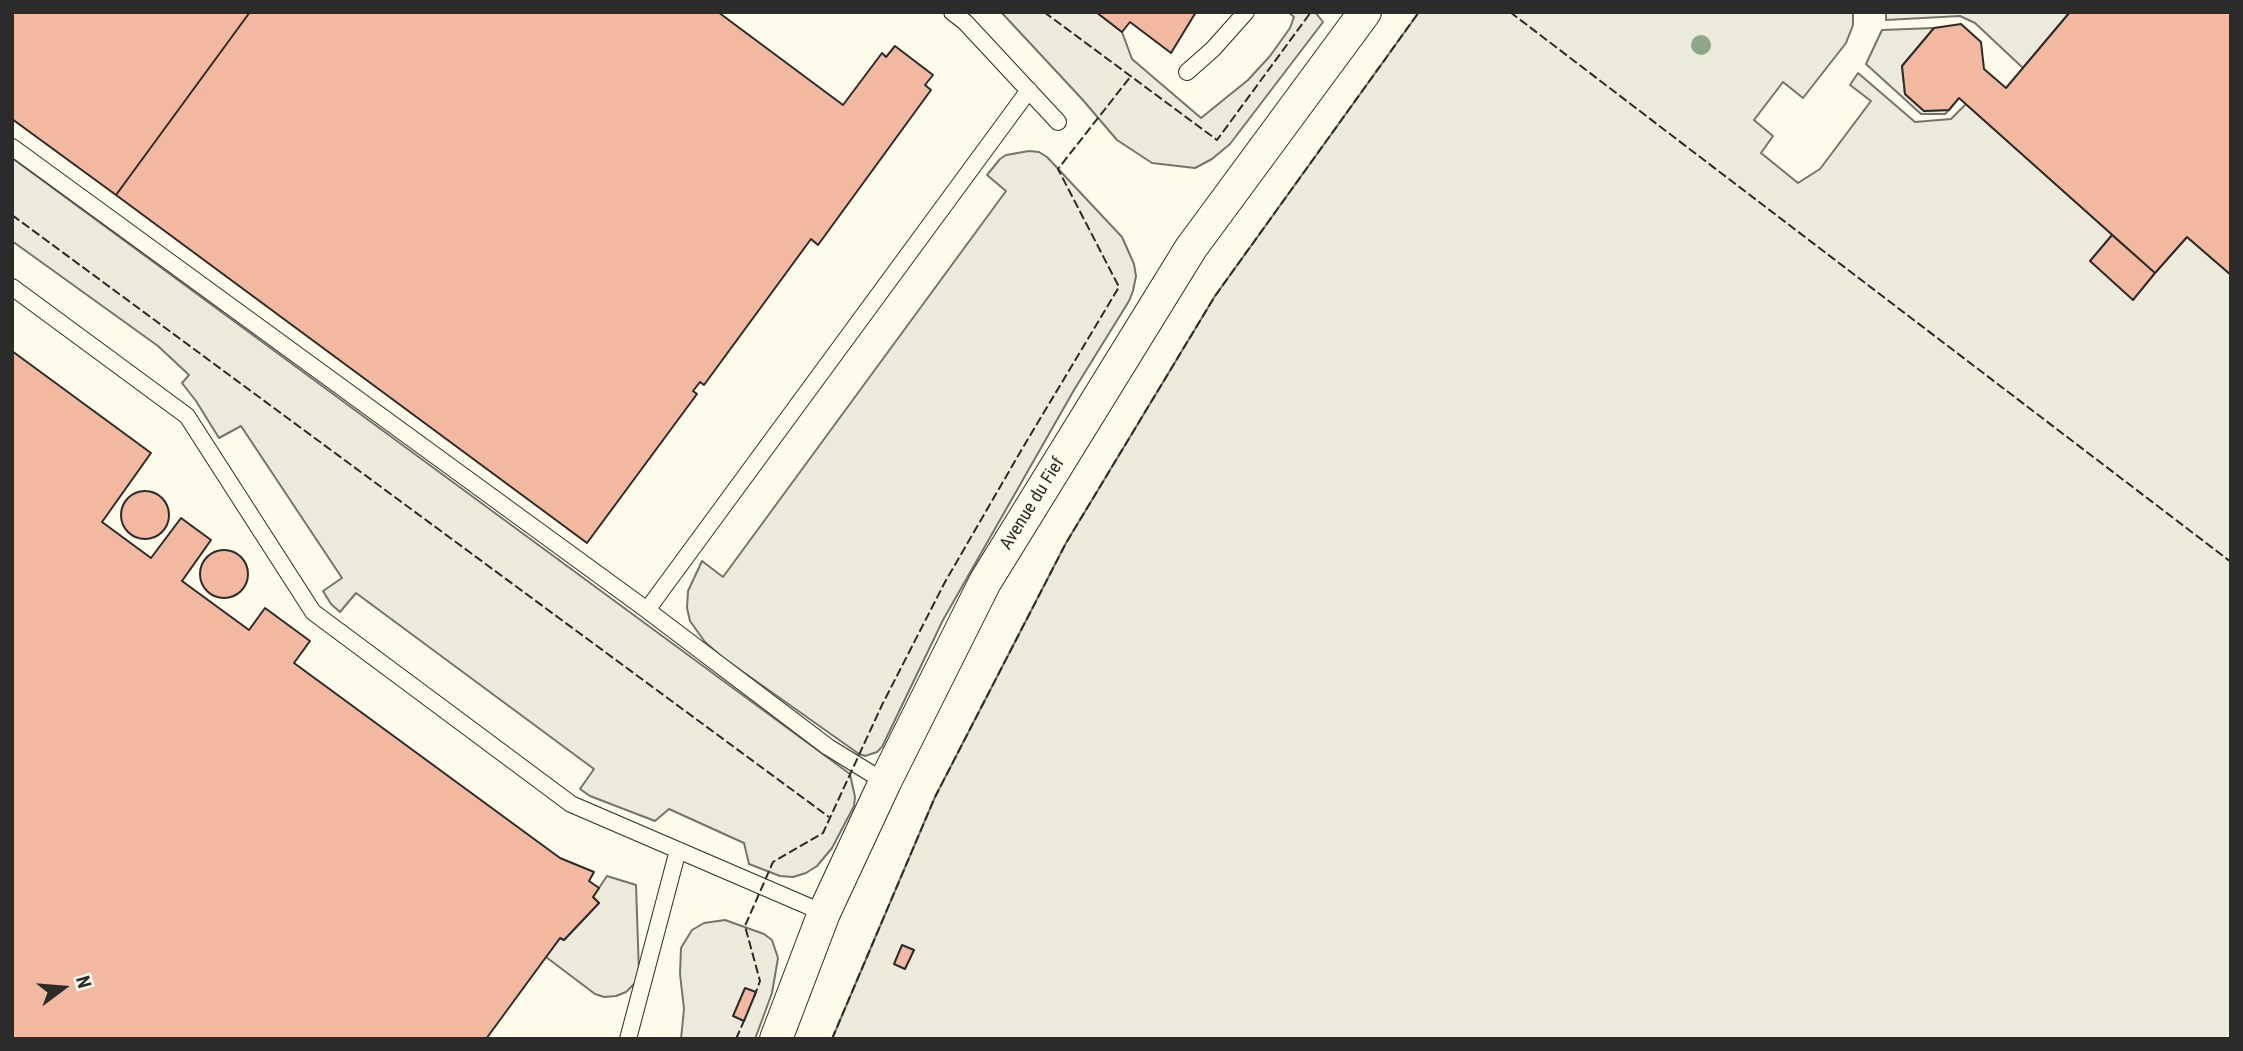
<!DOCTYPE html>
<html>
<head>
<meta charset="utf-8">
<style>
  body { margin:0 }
  #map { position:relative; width:2243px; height:1051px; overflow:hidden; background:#fdfbea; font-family:"Roboto Condensed",sans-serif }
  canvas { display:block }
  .frame { position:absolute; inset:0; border:14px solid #2b2b2b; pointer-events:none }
  .north { position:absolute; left:28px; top:953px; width:70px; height:70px; -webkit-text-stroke:5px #fdfbea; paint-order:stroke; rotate:74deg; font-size:19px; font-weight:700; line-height:28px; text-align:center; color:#2b2b2b }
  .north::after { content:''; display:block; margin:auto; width:24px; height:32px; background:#2b2b2b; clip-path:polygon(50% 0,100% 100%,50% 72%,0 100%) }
</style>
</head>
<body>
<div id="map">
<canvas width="2243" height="1051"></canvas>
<div class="frame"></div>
<div class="north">N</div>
</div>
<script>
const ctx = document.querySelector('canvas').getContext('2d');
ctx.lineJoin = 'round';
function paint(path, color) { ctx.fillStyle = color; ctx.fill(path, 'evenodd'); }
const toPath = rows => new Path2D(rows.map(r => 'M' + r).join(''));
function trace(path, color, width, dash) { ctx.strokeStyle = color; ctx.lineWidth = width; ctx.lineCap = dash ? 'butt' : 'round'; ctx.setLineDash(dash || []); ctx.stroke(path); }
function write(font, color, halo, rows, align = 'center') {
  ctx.font = font + ' "Roboto Condensed",sans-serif'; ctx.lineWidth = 5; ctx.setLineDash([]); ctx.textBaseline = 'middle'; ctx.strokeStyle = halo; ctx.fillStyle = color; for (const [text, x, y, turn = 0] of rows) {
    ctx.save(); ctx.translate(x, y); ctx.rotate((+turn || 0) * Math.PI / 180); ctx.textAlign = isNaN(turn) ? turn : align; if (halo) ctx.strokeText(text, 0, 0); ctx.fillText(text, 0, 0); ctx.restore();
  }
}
const green = toPath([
  [1001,12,1096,12,1122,32,1132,59,1201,118,1248,80,1270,56,1290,28,1294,17,1288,12,1315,12,1323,22,1230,144,1212,159,1195,168,1152,163,1117,140,1082,99,1001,12],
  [1419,12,1853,12,1853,25,1846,43,1803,98,1783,82,1754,120,1773,136,1761,153,1798,183,1820,169,1871,101,1850,85,1858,73,1915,122,1951,119,1966,104,2155,273,2187,237,2231,275,2231,1039,832,1039,935,797,1066,543,1215,296,1419,12],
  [1886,12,2070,12,2023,68,1975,23,1960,16,1886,20,1886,12],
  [1934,28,1902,66,1905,94,1924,111,1949,110,1945,114,1921,114,1866,64,1882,30,1934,28],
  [1029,151,1039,152,1047,157,1122,237,1134,264,1136,276,1133,291,1129,301,1074,390,943,620,882,747,877,752,865,756,859,754,722,657,705,642,690,621,687,608,688,591,702,561,723,577,1006,191,987,175,1000,159,1006,155,1029,151],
  [12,158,850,774,855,797,854,806,832,848,817,866,806,873,793,877,780,876,749,864,744,843,669,809,655,821,590,796,580,789,594,769,356,593,340,612,331,604,323,591,342,578,241,426,219,438,196,401,182,383,189,375,158,346,12,241,12,158],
  [607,876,636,885,639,973,635,983,626,992,616,996,604,997,595,994,546,957,560,938,564,940,599,903,593,897,607,876],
  [725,920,764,934,772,940,778,958,772,993,755,1039,681,1039,684,1009,680,974,681,948,692,930,704,923,725,920]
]);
const building = toPath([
  [12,12,250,12,116,195,12,119,12,12],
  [250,12,718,12,843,105,882,53,886,57,895,46,933,75,925,85,931,90,818,245,811,239,704,385,700,382,693,391,697,394,587,543,116,195,250,12],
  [1096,12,1196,12,1171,53,1130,22,1122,32,1096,12],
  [2070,12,2231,12,2231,275,2187,237,2155,273,1959,98,1949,110,1924,111,1905,94,1902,66,1934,28,1961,24,1981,42,1984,69,2006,88,2070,12],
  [2112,235,2155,273,2133,300,2090,261,2112,235],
  [12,351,151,453,102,522,151,558,181,518,211,540,182,581,249,630,265,608,310,641,294,663,560,858,594,872,589,881,599,888,593,897,599,903,564,940,560,938,486,1039,12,1039,12,351],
  '121 515a24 24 0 1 1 48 0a24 24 0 1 1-48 0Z',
  '200 574a24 24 0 1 1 48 0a24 24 0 1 1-48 0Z',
  [902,945,914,950,905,969,894,964,902,945],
  [745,988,756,992,744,1021,733,1016,745,988]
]);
const service = toPath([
  [952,12,965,22,1058,122],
  [1187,72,1213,49,1246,12],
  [12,147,647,610,1029,90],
  [12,287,187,416,313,612,571,804,824,913],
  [647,610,828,747,885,782],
  [628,1039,678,850]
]);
const minor = toPath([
  [776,1039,824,913,885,782,985,582,1191,248,1365,12]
]);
const fence = toPath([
  [1044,12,1217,140,1311,12],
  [1510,12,2231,562],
  [12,215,829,817],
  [754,997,760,981,745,926,773,862,823,833,882,705,945,582,1022,449,1119,287,1058,169,1131,76],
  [736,1039,746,1016],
  [832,1039,935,797,1066,543,1215,296,1419,12]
]);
const trees = [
  [1701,45]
];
const streetNames = [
  ["Avenue du Fief",1033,504,-58]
];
paint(green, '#ecebdb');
trace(green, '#74746e', 2);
paint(building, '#f2b8a0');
trace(building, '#2b2b2b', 2);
trace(service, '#2b2b2b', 18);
trace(minor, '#2b2b2b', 34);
trace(service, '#fdfbea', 16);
trace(minor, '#fdfbea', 32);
trace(fence, '#2b2b2b', 2, [9, 3.5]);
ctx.fillStyle = '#8ea78a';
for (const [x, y] of trees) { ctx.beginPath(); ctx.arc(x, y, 10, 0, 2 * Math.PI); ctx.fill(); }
write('18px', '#2b2b2b', '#fdfbea', streetNames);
</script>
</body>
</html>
